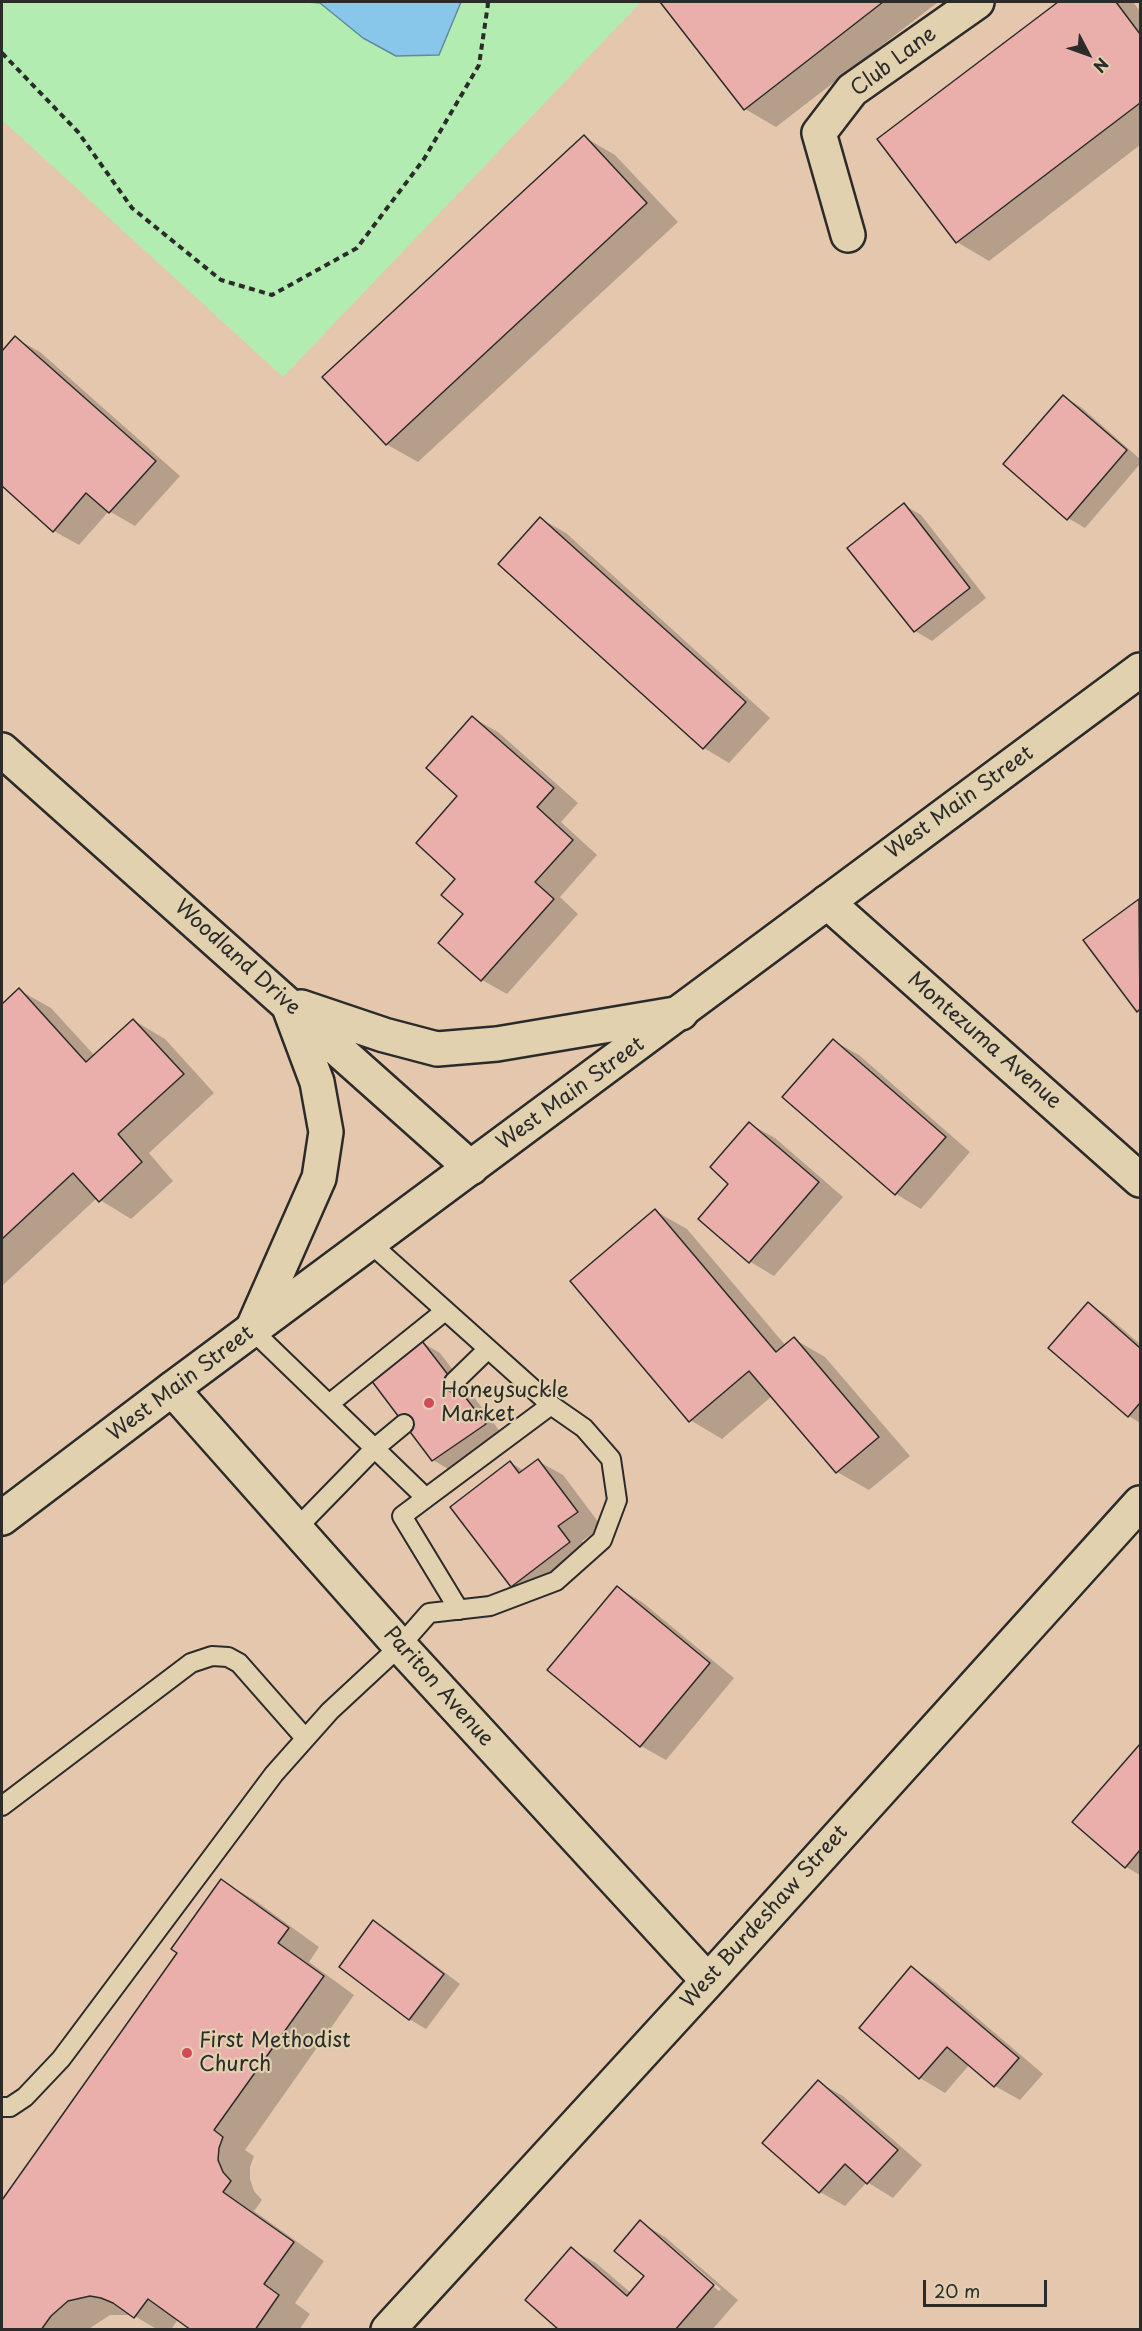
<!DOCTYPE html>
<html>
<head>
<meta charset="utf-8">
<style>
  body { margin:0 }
  #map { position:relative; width:1142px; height:2331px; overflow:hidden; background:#e4c7ad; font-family:"Playpen Sans",sans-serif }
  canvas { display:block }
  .frame { position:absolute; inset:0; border:3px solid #2b2b2b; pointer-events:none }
  .north { position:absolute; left:1058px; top:24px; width:60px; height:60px; -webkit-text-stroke:4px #e2d1ae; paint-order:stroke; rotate:131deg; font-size:16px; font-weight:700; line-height:24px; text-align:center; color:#2b2b2b }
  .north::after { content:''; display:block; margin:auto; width:21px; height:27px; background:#2b2b2b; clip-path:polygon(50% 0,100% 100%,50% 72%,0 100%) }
  .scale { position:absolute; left:923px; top:2280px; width:124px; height:27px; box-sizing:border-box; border:3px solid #2b2b2b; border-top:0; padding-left:8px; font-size:18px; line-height:21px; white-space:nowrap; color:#2b2b2b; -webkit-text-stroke:4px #e2d1ae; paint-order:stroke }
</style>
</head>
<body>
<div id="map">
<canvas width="1142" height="2331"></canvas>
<div class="frame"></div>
<div class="north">N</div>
<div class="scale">20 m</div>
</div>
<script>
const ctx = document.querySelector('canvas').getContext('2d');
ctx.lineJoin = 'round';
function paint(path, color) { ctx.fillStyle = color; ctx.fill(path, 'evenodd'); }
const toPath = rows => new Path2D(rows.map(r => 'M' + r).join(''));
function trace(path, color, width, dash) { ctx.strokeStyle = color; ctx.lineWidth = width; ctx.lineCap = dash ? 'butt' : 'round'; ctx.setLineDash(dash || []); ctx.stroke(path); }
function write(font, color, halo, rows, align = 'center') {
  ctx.font = font + ' "Playpen Sans",sans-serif'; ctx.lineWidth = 4.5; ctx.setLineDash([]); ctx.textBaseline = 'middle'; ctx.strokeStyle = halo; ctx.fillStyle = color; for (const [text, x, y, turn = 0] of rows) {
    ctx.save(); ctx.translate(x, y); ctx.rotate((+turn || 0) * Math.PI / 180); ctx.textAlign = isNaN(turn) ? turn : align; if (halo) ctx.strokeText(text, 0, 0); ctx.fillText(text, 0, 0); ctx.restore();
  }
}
const green = toPath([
  [2,2,641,2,283,377,2,120]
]);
const water = toPath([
  [307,2,461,2,439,55,396,56,363,38,320,3,307,2]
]);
const shadow = toPath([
  [662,2,938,2,776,127,745,109],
  [1060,2,1133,2,1140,11,1140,145,989,261,957,242,879,139],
  [584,137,615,155,678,222,418,462,386,444],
  [15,338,40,352,180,476,135,526,109,511,79,545,54,531,2,484,2,353],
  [1064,397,1081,407,1140,459,1140,464,1085,528,1068,518],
  [904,505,921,515,986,598,932,641,915,631],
  [541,519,566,533,770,718,729,763,704,748,500,564],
  [473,718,498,732,578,803,561,822,597,855,560,897,578,914,507,994,482,980,457,878,459,796],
  [1139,900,1140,901,1140,1012,1085,940],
  [19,990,51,1008,95,1056,133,1020,165,1039,214,1093,149,1153,173,1181,131,1219,97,1198,2,1286,2,1006],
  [834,1041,859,1055,970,1152,921,1209,896,1194],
  [750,1124,775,1138,843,1197,774,1276,749,1261,730,1183],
  [655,1211,687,1229,786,1346,794,1339,825,1357,910,1456,869,1490,837,1472,772,1396,722,1439,690,1420],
  [1088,1304,1105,1314,1140,1344,1140,1423,1129,1416,1050,1347],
  [423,1343,440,1353,502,1434,450,1470,433,1460],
  [538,1461,563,1475,602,1527,582,1541,594,1557,537,1600,512,1586,510,1462,524,1471],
  [617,1587,642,1602,734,1678,666,1760,641,1746],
  [1140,1746,1140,1875,1126,1867,1074,1822],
  [221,1881,253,1899,319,1947,309,1962,354,1995,245,2150,254,2156,250,2167,250,2179,254,2191,262,2200,254,2211,324,2261,295,2303,310,2314,299,2330,194,2330,178,2319,171,2330,158,2330,133,2315,110,2315,87,2330,2,2330,2,2202,179,1953],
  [374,1922,391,1932,460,1984,426,2029,409,2019],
  [912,1968,936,1983,1043,2074,1020,2100,995,2086,970,2064,945,2093,920,2078,861,2028],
  [818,2082,843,2096,922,2165,893,2198,867,2182,845,2206,820,2192,764,2143],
  [640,2222,665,2237,738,2300,712,2330,561,2330,571,2249,596,2263,631,2293,646,2276],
  [661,2237,721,2289,719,2291,661,2241]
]);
const building = toPath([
  [660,2,883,2,744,110,660,2],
  [1058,2,1116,2,1140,34,1140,103,956,243,877,139,1058,2],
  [584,135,647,203,386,445,322,377,584,135],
  [15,336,156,461,109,513,86,493,53,532,2,486,2,351,15,336],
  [1063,395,1127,450,1067,520,1003,464,1063,395],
  [904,503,970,588,914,632,847,548,904,503],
  [540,517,746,702,703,749,498,564,540,517],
  [472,716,554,788,537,807,573,840,535,882,554,899,481,981,438,943,463,914,441,895,455,879,416,843,457,796,426,768,472,716],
  [1139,899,1140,1009,1137,1012,1083,940,1139,899],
  [19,988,86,1062,133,1019,184,1074,118,1134,142,1162,99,1202,73,1173,2,1239,2,1004,19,988],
  [833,1039,946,1137,895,1195,782,1097,833,1039],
  [749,1122,819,1182,749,1263,698,1219,728,1184,710,1167,749,1122],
  [655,1209,776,1352,794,1337,879,1437,836,1473,749,1371,689,1422,570,1281,655,1209],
  [1088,1302,1140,1348,1140,1403,1128,1417,1048,1348,1088,1302],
  [422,1341,486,1424,432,1461,371,1380,422,1341],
  [538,1459,578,1512,558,1526,570,1542,511,1587,450,1507,510,1461,519,1473,538,1459],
  [617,1586,710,1663,640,1747,547,1670,617,1586],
  [1140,1744,1140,1850,1125,1868,1072,1822,1140,1744],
  [221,1879,289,1928,278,1943,324,1976,214,2130,223,2137,219,2148,218,2160,223,2172,231,2181,223,2192,294,2242,264,2284,279,2295,255,2330,191,2330,148,2299,134,2318,113,2303,101,2298,90,2296,68,2301,51,2316,41,2330,2,2330,2,2200,177,1953,171,1949,221,1879],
  [373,1920,444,1974,409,2020,339,1967,373,1920],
  [911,1966,1019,2058,994,2087,947,2047,919,2079,859,2028,911,1966],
  [818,2080,898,2150,867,2184,845,2164,819,2193,762,2143,818,2080],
  [640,2220,714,2285,675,2330,559,2330,525,2300,571,2247,627,2296,644,2276,614,2251,640,2220]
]);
const path = toPath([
  [2,53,78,132,132,208,221,280,272,295,357,248,424,159,479,65,488,4,486,2]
]);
const service = toPath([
  [252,1330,426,1498,551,1405,370,1243],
  [454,1382,488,1349],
  [329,1404,445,1311],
  [426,1498,402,1516,459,1610],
  [296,1529,375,1448,404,1424],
  [2,1806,191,1663,212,1656,228,1657,239,1663,305,1738],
  [2,2107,10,2107,25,2097,61,2059,274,1774,330,1711,400,1646,429,1613,490,1606,556,1581,602,1540,617,1500,611,1459,584,1428,551,1405]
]);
const minor = toPath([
  [848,235,819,133,852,90,977,2],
  [827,902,1140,1180],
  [172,1389,400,1646,708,1981],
  [388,2330,708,1981,1140,1503]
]);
const secondary = toPath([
  [2,750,471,1168],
  [301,1007,384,1035,437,1049,497,1044,681,1013],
  [252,1330,319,1178,326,1132,317,1082,289,1007]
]);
const primary = toPath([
  [2,1518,172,1389,1140,670]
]);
const markers = [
  [429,1403,6,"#d1495b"],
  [187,2053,6,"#d1495b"]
];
const streetNames = [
  ["Club Lane",894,62,-37],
  ["West Main Street",960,803,-36],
  ["Woodland Drive",237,958,42],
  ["Montezuma Avenue",984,1041,41],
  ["West Main Street",571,1094,-36],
  ["West Main Street",181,1384,-37],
  ["Pariton Avenue",438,1687,48],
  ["West Burdeshaw Street",765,1917,-48]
];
const poiNames = [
  ["Honeysuckle",441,1391],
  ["Market",441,1415],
  ["First Methodist",199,2041],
  ["Church",199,2065]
];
paint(green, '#b2ecb1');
paint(water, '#89c7ea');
trace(water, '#63899e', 1.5);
paint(shadow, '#0003');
paint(building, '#eaafaa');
trace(building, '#2b2b2b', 1.5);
trace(service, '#2b2b2b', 22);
trace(minor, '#2b2b2b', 38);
trace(secondary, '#2b2b2b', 38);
trace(primary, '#2b2b2b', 38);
trace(path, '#2b2b2b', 4, [6, 4.5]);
trace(service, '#e2d1ae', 18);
trace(minor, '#e2d1ae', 33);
trace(secondary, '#e2d1ae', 33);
trace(primary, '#e2d1ae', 33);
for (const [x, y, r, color] of markers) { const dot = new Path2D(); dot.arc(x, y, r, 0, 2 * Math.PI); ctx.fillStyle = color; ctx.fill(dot); trace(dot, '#e2d1ae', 2); }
write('21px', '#2b2b2b', '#e2d1ae', streetNames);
write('21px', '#2b2b2b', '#e2d1ae', poiNames, 'left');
</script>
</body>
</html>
